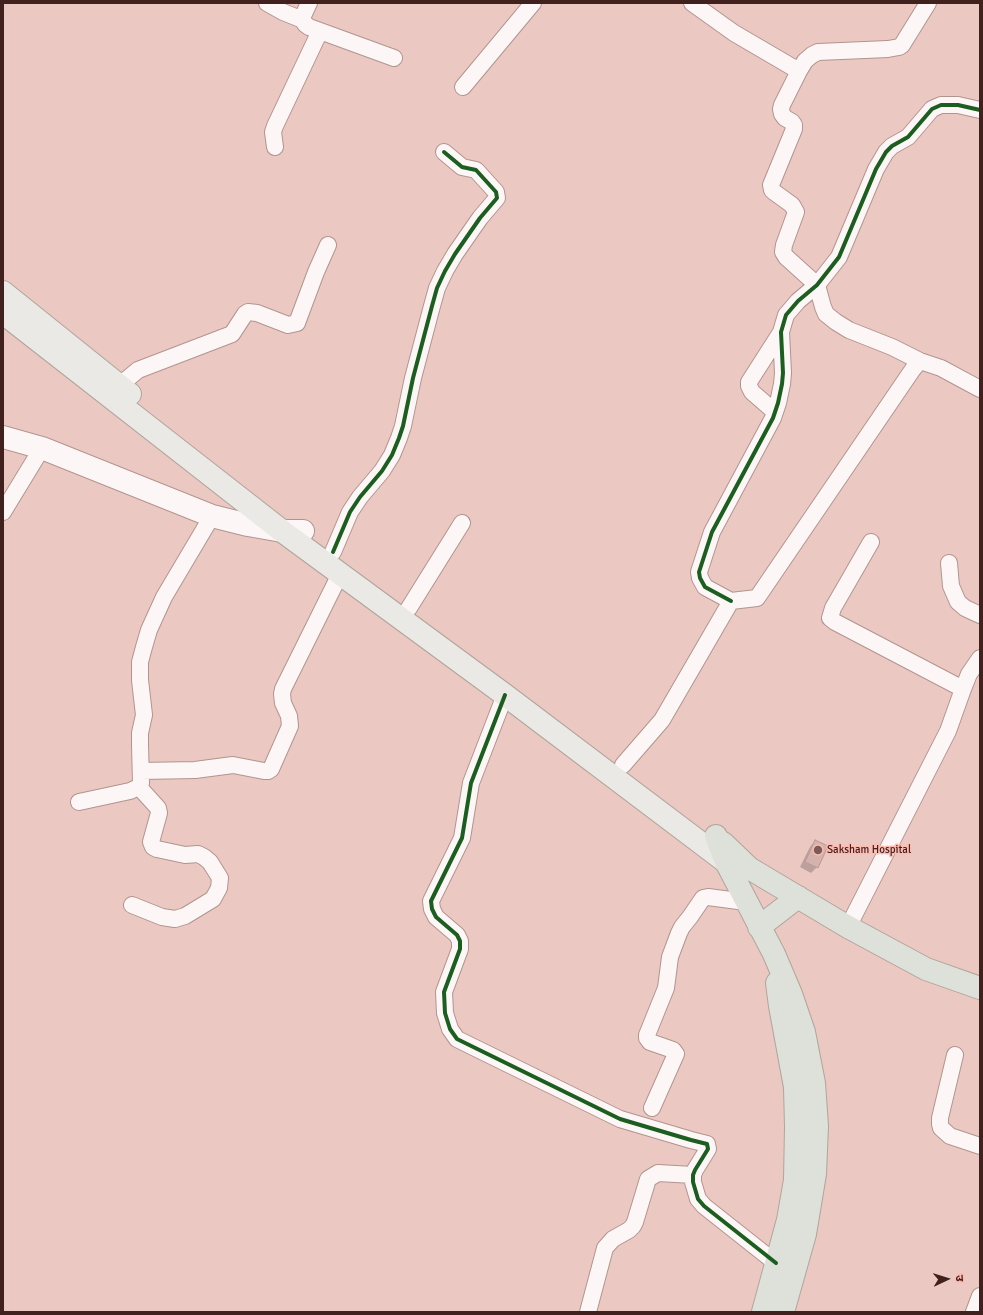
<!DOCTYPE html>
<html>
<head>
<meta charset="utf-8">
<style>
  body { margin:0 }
  #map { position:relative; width:983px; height:1315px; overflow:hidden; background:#ecc8c2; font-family:Signika,"Noto Sans Devanagari",sans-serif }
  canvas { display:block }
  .frame { position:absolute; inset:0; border:4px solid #41211d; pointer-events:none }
  .north { position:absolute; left:927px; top:1259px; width:40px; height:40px; -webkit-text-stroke:3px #febbb0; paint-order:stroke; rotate:86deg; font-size:11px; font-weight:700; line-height:16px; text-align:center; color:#41211d }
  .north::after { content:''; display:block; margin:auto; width:14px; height:18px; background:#41211d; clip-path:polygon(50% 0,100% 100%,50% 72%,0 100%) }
</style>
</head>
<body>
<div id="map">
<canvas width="983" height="1315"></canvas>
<div class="frame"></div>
<div class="north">उ</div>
</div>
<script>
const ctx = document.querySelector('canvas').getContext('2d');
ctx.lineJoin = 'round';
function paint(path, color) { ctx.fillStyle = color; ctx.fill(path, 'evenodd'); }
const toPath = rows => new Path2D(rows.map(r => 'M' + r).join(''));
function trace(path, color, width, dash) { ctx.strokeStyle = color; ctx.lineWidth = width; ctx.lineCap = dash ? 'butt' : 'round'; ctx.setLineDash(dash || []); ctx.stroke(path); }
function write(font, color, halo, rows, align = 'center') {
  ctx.font = font + ' Signika,sans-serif'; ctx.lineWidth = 3; ctx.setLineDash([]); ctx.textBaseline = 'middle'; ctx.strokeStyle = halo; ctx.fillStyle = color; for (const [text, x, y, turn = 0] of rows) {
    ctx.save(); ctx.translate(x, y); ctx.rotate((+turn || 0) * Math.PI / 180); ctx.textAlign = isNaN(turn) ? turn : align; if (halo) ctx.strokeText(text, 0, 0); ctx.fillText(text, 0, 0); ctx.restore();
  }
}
const shadow = toPath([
  [815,841,817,867,811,873,800,867,810,847]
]);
const building = toPath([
  [815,840,828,846,818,868,805,862,815,840]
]);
const street = toPath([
  [267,3,283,12,303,20],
  [309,3,303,16,303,20,305,24,309,27,394,58],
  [692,3,734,33,799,71],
  [928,3,902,45,899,47,888,49,818,52,812,55,805,61,799,71,782,105,781,109,782,114,785,118,792,122,794,125,794,129,771,185,772,190,774,192,792,205,796,212,784,245,783,252,786,257,817,285,823,307,826,314,836,322,849,330,892,347,920,361,941,368,980,389],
  [463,87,533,3],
  [275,147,273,132,275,126,320,31],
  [113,394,120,385,138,370,232,334,245,314,248,312,257,313,288,325,297,323,316,272,328,245],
  [775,412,752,392,749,386,749,382,781,332],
  [3,512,42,448],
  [871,542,833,608,830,618,835,622,963,689],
  [333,552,350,512,360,497,382,471,392,455,399,438,403,426,413,378,432,306,437,288,445,271,455,254,480,218,497,198,496,192,476,170,462,167,444,152],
  [949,563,951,586,958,602,965,608,980,615],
  [731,601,705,587,700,578,699,572,712,532,773,418,778,403,782,384,783,373,781,332,786,315,798,301,817,285,839,257,876,169,886,152,892,146,908,137,932,109,941,105,958,105,980,110],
  [409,608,462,523],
  [505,695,471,783,462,838,431,901,432,909,436,917,457,935,460,941,460,949,444,992,445,1013,450,1029,457,1039,620,1119,691,1140,707,1144,708,1149,695,1170,693,1175,693,1182,698,1199,704,1206,776,1263],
  [623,765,662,720,731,601,757,598,913,369,920,361],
  [141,771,195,770,233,765,264,771,268,771,271,769,290,726,289,716,283,703,282,694,283,689,340,574],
  [79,802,130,791,139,787,141,783,140,745,140,733,144,715,140,680,140,662,144,647,149,630,164,597,212,516],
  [132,905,162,917,175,919,185,916,213,899,219,888,220,878,210,862,204,857,198,854,185,855,157,849,153,847,151,842,159,813,158,808,139,787],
  [848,927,948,731,963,689,969,674,980,658],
  [955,1055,940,1118,940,1124,941,1128,950,1136,980,1146],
  [652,1108,676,1054,673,1050,650,1042,647,1038,647,1035,666,988,670,957,679,933,682,927,690,917,703,898,708,897,746,902],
  [588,1312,605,1248,613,1239,629,1230,633,1226,635,1222,648,1179,658,1173,693,1175],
  [974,1312,980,1296]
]);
const secondary = toPath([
  [3,437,42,448,212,516,248,525,282,531,303,531]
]);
const primary = toPath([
  [3,292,130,394],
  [3,313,282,531,505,695,726,862,734,864]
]);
const highway = toPath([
  [716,836,726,862,774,954,791,994,804,1032,814,1083,817,1126,815,1174,805,1234,783,1312],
  [723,843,749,868,848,927,926,969,980,988],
  [759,927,798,897],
  [763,1312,788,1220,795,1180,796,1127,795,1087,780,1006,777,983]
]);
const cycleway = toPath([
  [333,552,350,512,360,497,382,471,392,455,399,438,403,426,413,378,432,306,437,288,445,271,455,254,480,218,497,198,496,192,476,170,462,167,444,152],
  [731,601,705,587,700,578,699,572,712,532,773,418,778,403,782,384,783,373,781,332,786,315,798,301,817,285,839,257,876,169,886,152,892,146,908,137,932,109,941,105,958,105,980,110],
  [505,695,471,783,462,838,431,901,432,909,436,917,457,935,460,941,460,949,444,992,445,1013,450,1029,457,1039,620,1119,691,1140,707,1144,708,1149,695,1170,693,1175,693,1182,698,1199,704,1206,776,1263]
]);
const markers = [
  [818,850,5,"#7d5b57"]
];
const poiNames = [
  ["Saksham Hospital",827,850]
];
paint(shadow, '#0003');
paint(building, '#d5b2ad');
trace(building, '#b89994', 1);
trace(street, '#b2948f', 18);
trace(secondary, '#b2948f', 24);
trace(primary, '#afa59b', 24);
trace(highway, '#afa59b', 24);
trace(street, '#fcf7f6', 16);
trace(secondary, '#fcf7f6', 22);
trace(primary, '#eae9e5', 22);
trace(highway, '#dee1d9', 22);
trace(cycleway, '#1b5e20', 4);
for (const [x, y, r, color] of markers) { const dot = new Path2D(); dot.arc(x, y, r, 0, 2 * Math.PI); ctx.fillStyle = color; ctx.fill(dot); trace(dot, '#febbb0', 1.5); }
write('11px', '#41211d', '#febbb0', poiNames, 'left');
</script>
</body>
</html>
